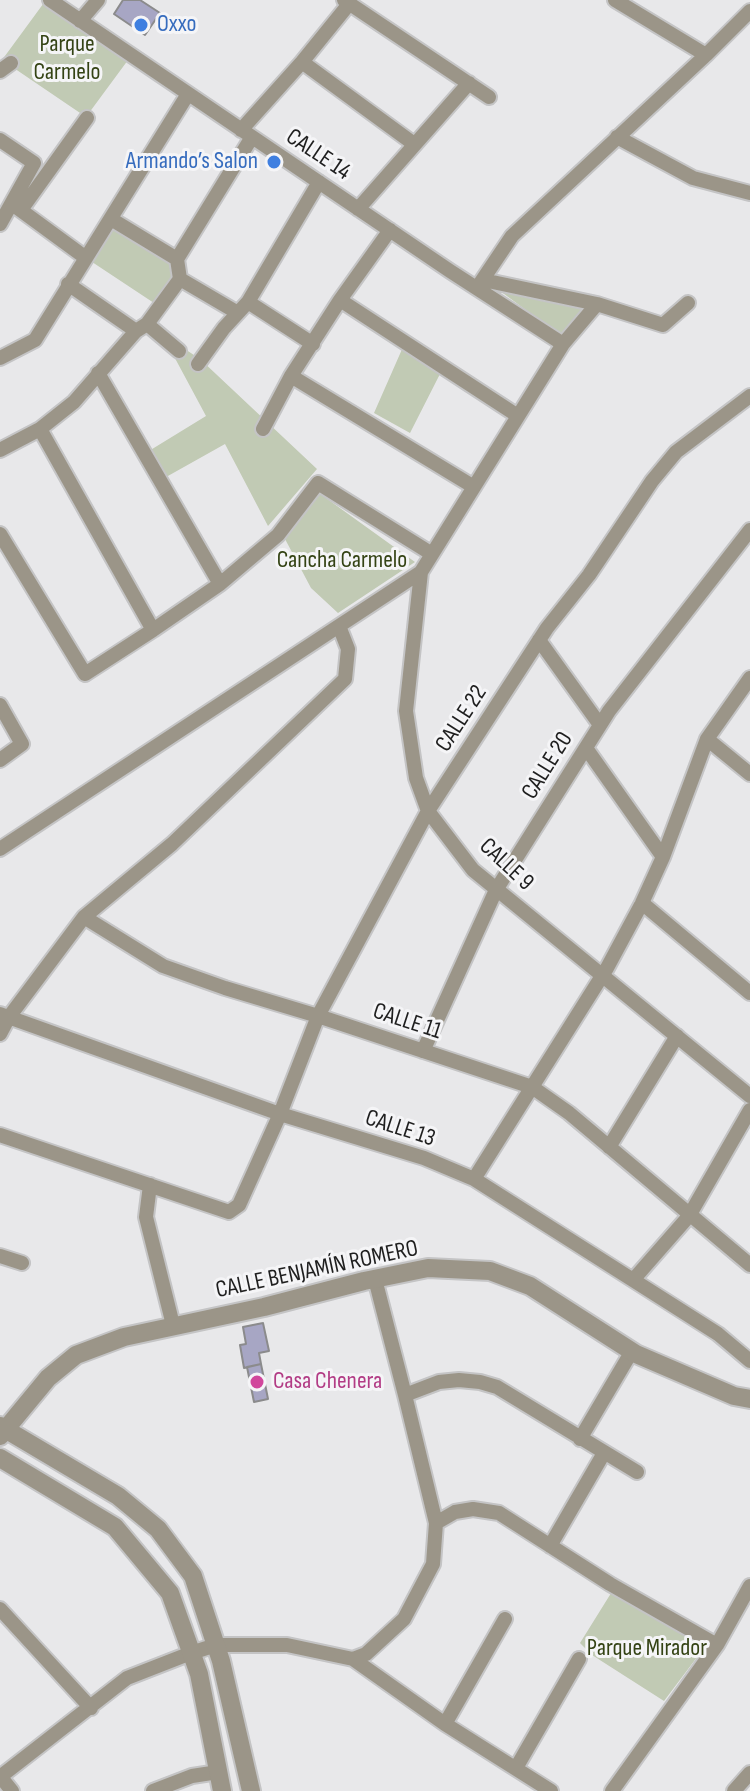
<!DOCTYPE html>
<html>
<head>
<meta charset="utf-8">
<style>
  body { margin:0 }
  canvas { display:block; background:#e8e8ea }
</style>
</head>
<body>
<canvas width="750" height="1791"></canvas>
<script>
const ctx = document.querySelector('canvas').getContext('2d');
ctx.lineJoin = 'round';
function paint(path, color) { ctx.fillStyle = color; ctx.fill(path, 'evenodd'); }
const toPath = rows => new Path2D(rows.map(r => 'M' + r).join(''));
function trace(path, color, width, dash) { ctx.strokeStyle = color; ctx.lineWidth = width; ctx.lineCap = dash ? 'butt' : 'round'; ctx.setLineDash(dash || []); ctx.stroke(path); }
function write(font, color, halo, rows, align = 'center') {
  ctx.font = font + ' "Sofia Sans Condensed",sans-serif'; ctx.lineWidth = 6; ctx.setLineDash([]); ctx.textBaseline = 'middle'; ctx.strokeStyle = halo; ctx.fillStyle = color; for (const [text, x, y, turn = 0] of rows) {
    ctx.save(); ctx.translate(x, y); ctx.rotate((+turn || 0) * Math.PI / 180); ctx.textAlign = isNaN(turn) ? turn : align; if (halo) ctx.strokeText(text, 0, 0); ctx.fillText(text, 0, 0); ctx.restore();
  }
}
const green = toPath([
  [46,0,131,56,86,117,2,60],
  [111,219,182,264,157,305,86,258],
  [496,288,588,306,560,335],
  [162,334,200,359,317,469,268,526,225,444,159,481,144,454,206,416],
  [403,347,441,372,410,433,374,413],
  [319,493,415,562,338,613,311,588,285,539],
  [613,1590,707,1644,664,1701,592,1655,580,1643]
]);
const building = toPath([
  [123,0,140,0,160,13,145,35,114,14,123,0],
  [263,1323,269,1351,259,1353,261,1364,244,1368,240,1345,246,1344,243,1327,263,1323],
  [261,1364,268,1399,254,1402,247,1367,261,1364]
]);
const minor = toPath([
  [50,0,450,271,563,344],
  [344,0,489,97],
  [615,0,706,55],
  [80,21,98,0],
  [302,62,414,144],
  [0,71,11,63],
  [241,130,302,62,349,4],
  [617,137,693,178,750,193],
  [0,140,34,163,0,224],
  [15,206,86,258],
  [358,209,469,83],
  [21,210,87,118],
  [111,219,177,259],
  [180,279,238,313],
  [483,280,597,304,663,325,688,303],
  [68,284,136,331],
  [477,288,512,236,706,55,750,11],
  [340,300,518,416],
  [248,302,313,344],
  [147,324,179,351],
  [0,358,35,340,188,94],
  [198,364,224,328,248,302,319,182],
  [98,373,220,584],
  [291,376,474,487],
  [40,429,153,630],
  [263,429,291,376,340,300,390,230],
  [0,450,40,429,74,402,136,331,147,324,180,279,177,259,252,137],
  [0,534,85,674,153,630,220,584,278,535,318,483,432,554],
  [421,572,406,711,416,778,428,811,473,870,750,1096],
  [539,640,600,725],
  [0,705,22,744,0,760],
  [707,739,750,774],
  [586,748,663,857],
  [0,849,421,572,563,344,597,304],
  [642,903,750,993],
  [84,917,163,966,225,988,318,1016,532,1087,569,1113,750,1265],
  [0,1014,280,1114,424,1158,474,1179,718,1334,750,1361],
  [0,1034,9,1017,84,917,172,844,345,679,348,649,339,626],
  [423,1051,496,890,609,711,750,530],
  [0,1135,229,1212,239,1205,280,1114,318,1016,428,811,547,628,589,575,652,481,676,452,750,396],
  [609,1147,677,1036],
  [474,1179,607,968,642,903,663,857,707,739,750,678],
  [150,1185,146,1217,173,1325],
  [0,1256,22,1263],
  [633,1280,689,1216,750,1110],
  [405,1395,439,1382,459,1380,480,1382,497,1387,637,1472],
  [580,1439,632,1351],
  [436,1523,455,1512,473,1509,499,1513,610,1584,717,1645],
  [550,1546,604,1453],
  [0,1609,91,1708],
  [353,1659,366,1654,404,1619,433,1564,436,1523,405,1395,375,1279],
  [445,1724,505,1619],
  [516,1768,579,1659],
  [0,1776,12,1791],
  [0,1777,127,1678,191,1653,216,1645,287,1645,353,1659,445,1724,551,1791],
  [153,1791,192,1776,218,1772],
  [612,1791,717,1645,750,1586],
  [734,1791,750,1773]
]);
const tertiary = toPath([
  [0,1426,118,1496,158,1529,193,1576,221,1661,251,1791],
  [0,1436,48,1378,76,1355,124,1337,264,1307,364,1281,428,1268,490,1271,530,1286,636,1354,734,1396,750,1399],
  [0,1458,115,1527,170,1593,199,1674,222,1791]
]);
const markers = [
  [141,25,8,"#3f7fe0"],
  [274,162,8,"#3f7fe0"],
  [257,1382,8,"#d1479c"]
];
const shopNames = [
  ["Oxxo",157,25],
  ["Armando’s Salon",258,162,"right"]
];
const parkNames = [
  ["Parque",67,45],
  ["Carmelo",67,73],
  ["Cancha Carmelo",342,561],
  ["Parque Mirador",647,1649]
];
const streetNames = [
  ["CALLE 14",318,155,34],
  ["CALLE 22",462,719,-57],
  ["CALLE 20",548,766,-58],
  ["CALLE 9",506,865,43],
  ["CALLE 11",407,1022,18],
  ["CALLE 13",400,1129,18],
  ["CALLE BENJAMÍN ROMERO",317,1270,-12]
];
const hotelNames = [
  ["Casa Chenera",273,1382]
];
paint(green, '#c1cab4');
paint(building, '#a7a6c4');
trace(building, '#8b8b8c', 2);
trace(minor, '#c4c4c5', 18);
trace(tertiary, '#c4c4c5', 22);
trace(minor, '#9b9588', 14);
trace(tertiary, '#9b9588', 18);
for (const [x, y, r, color] of markers) { const dot = new Path2D(); dot.arc(x, y, r, 0, 2 * Math.PI); ctx.fillStyle = color; ctx.fill(dot); trace(dot, '#f5f5f7', 3); }
write('24px', '#366cbe', '#f5f5f7', shopNames, 'left');
write('24px', '#344314', '#f5f5f7', parkNames);
write('24px', '#1f1f1f', '#f5f5f7', streetNames);
write('24px', '#b23c85', '#f5f5f7', hotelNames, 'left');
</script>
</body>
</html>
